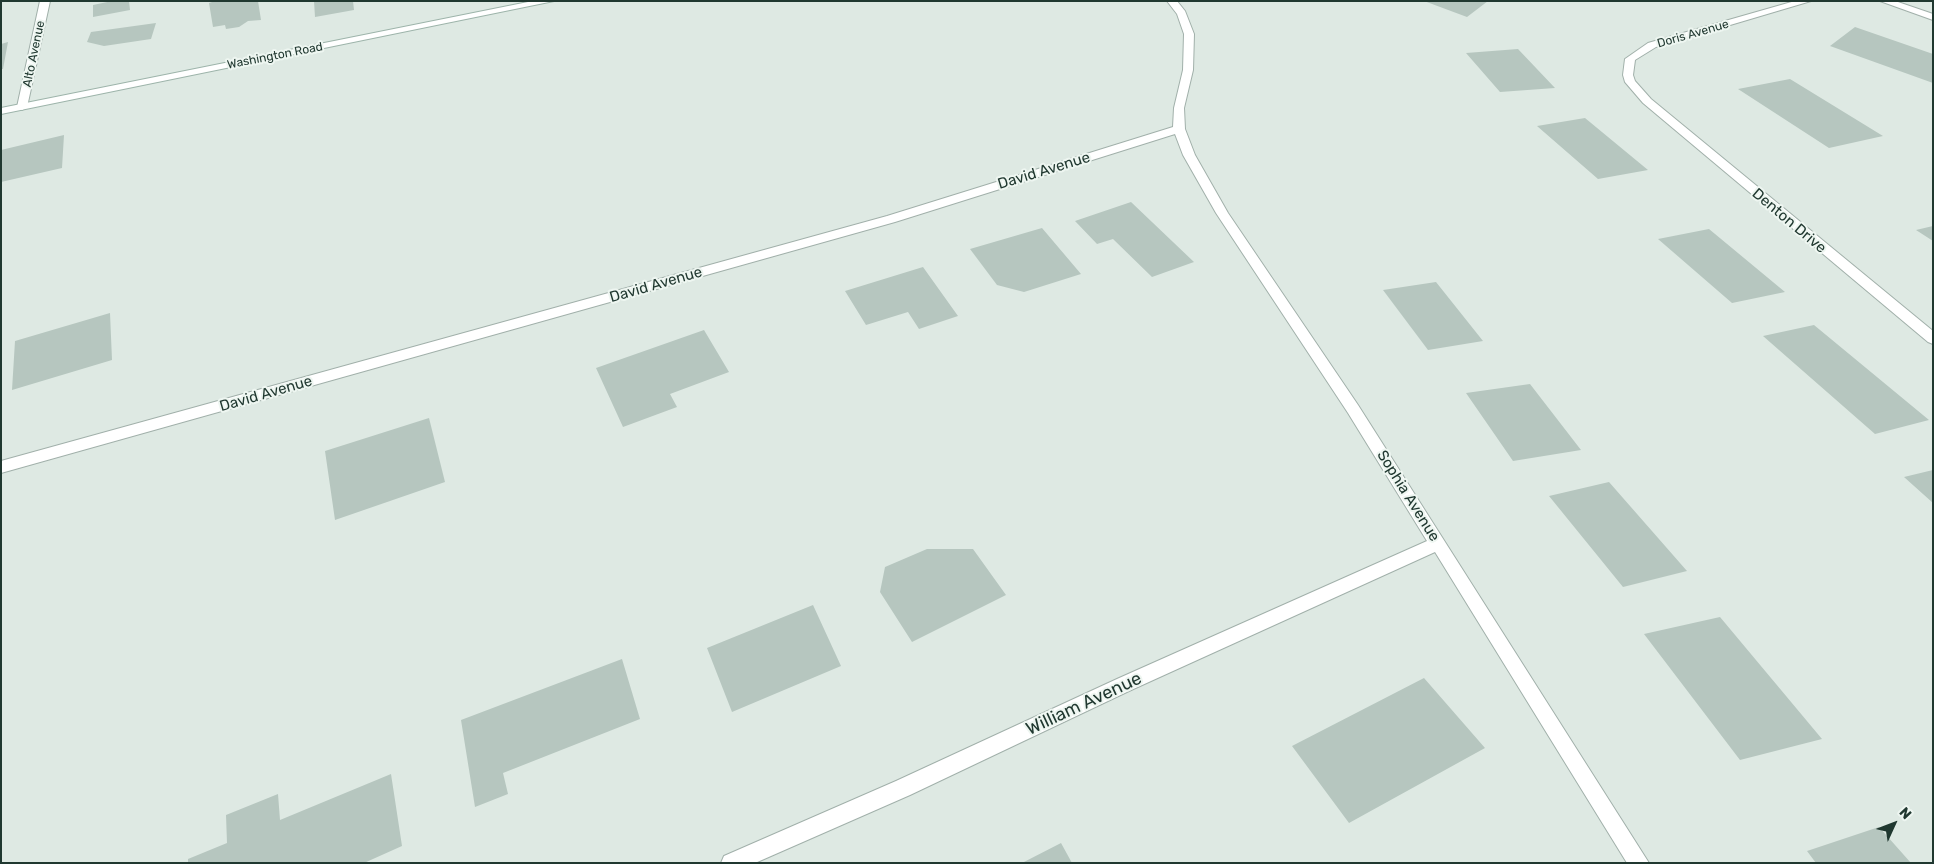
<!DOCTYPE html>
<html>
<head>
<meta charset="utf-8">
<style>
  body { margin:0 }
  #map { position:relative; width:1934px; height:864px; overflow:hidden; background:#dee9e3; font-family:Rubik,sans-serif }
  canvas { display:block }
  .frame { position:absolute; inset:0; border:2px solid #203830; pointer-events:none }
  .north { position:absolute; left:1869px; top:799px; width:50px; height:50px; -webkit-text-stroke:4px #eef6f1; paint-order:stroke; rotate:47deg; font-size:14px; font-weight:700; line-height:20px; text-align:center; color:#203830 }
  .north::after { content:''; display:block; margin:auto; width:18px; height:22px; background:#203830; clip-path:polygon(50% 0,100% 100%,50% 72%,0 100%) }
</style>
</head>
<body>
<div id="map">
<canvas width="1934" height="864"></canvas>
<div class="frame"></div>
<div class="north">N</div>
</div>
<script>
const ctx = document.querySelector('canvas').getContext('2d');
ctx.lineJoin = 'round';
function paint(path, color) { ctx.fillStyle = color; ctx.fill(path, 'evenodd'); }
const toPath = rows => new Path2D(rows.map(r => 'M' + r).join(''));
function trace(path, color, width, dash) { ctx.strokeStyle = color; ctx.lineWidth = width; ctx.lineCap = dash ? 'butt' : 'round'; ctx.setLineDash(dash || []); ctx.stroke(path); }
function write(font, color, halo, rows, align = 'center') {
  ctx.font = font + ' Rubik,sans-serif'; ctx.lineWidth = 4; ctx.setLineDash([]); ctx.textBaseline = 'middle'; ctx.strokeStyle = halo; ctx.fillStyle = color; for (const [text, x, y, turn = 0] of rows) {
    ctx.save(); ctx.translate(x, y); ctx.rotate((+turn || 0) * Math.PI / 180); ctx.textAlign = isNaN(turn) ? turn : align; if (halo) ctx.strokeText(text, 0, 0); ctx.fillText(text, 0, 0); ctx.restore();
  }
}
const building = toPath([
  [112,1,129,1,130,10,93,17,93,5],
  [215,1,258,1,261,20,248,21,239,27,226,29,225,25,213,27,209,3],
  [314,1,353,1,354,10,315,17],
  [1424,1,1488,1,1467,17],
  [156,23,151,39,104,46,87,42,91,32],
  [1855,27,1933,54,1933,83,1830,46],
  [8,42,3,69,1,69,1,44],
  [1518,49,1555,88,1500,92,1466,53],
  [1790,79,1883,136,1829,148,1738,89],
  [1585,118,1648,170,1598,179,1537,126],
  [64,135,62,168,1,182,1,150],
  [1131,202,1194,262,1152,277,1113,239,1097,244,1075,221],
  [1933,226,1933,241,1916,230],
  [1042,228,1081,274,1024,292,997,285,970,249],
  [1709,229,1785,292,1732,303,1658,239],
  [923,267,958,316,919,329,908,312,866,325,845,291],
  [1436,282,1483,341,1428,350,1383,290],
  [110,313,112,360,12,390,15,341],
  [1814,325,1929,420,1875,434,1763,336],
  [704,330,729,372,670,394,677,407,623,427,596,368],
  [1530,384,1581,450,1513,461,1466,393],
  [429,418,445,482,335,520,325,451],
  [1933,470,1933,503,1904,477],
  [1609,482,1687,571,1623,587,1549,496],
  [927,549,973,549,1006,595,912,642,880,592,885,567],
  [813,605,841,666,732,712,707,648],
  [1720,617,1822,739,1740,760,1644,634],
  [622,659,640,719,503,773,508,794,475,807,461,720],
  [1424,678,1485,748,1349,823,1292,746],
  [391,774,402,846,364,863,188,863,188,859,227,843,226,815,278,794,280,820],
  [1879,827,1911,863,1816,863,1807,851],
  [1061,843,1072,863,1022,863]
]);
const minor = toPath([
  [40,1,50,1,27,107,22,110,17,107,40,1],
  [1167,1,1177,1,1185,11,1194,34,1193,70,1184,108,1185,129,1195,155,1228,213,1358,405,1649,863,1627,863,1435,552,1129,691,910,795,755,863,721,863,724,856,896,781,1117,679,1427,541,1348,413,1216,213,1183,155,1175,134,895,222,1,473,1,461,887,216,1173,127,1174,108,1183,70,1184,34,1177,14,1167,1],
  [1795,1,1811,1,1656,47,1635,60,1633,75,1635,81,1651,99,1933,331,1933,344,1928,342,1643,103,1625,82,1623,75,1625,59,1648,43,1795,1],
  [1880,1,1895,1,1933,14,1933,20,1880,1]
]);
const secondary = toPath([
  [533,1,554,1,1,114,1,108,533,1]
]);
const farStreetnames = [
  ["Doris Avenue",1693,34,-16],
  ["Alto Avenue",34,54,-78],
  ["Washington Road",275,56,-11]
];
const streetNames = [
  ["David Avenue",1044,171,-17],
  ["Denton Drive",1789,221,40],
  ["David Avenue",656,285,-16],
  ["David Avenue",266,394,-16],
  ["Sophia Avenue",1408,496,58]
];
const nearStreetnames = [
  ["William Avenue",1084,704,-25]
];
paint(building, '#b6c6bf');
trace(minor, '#a1b0aa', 2);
trace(secondary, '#9db4aa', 2);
paint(minor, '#fff');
paint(secondary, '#fff');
write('12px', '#203830', '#eef6f1', farStreetnames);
write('15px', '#203830', '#eef6f1', streetNames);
write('18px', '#203830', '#eef6f1', nearStreetnames);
</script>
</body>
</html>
